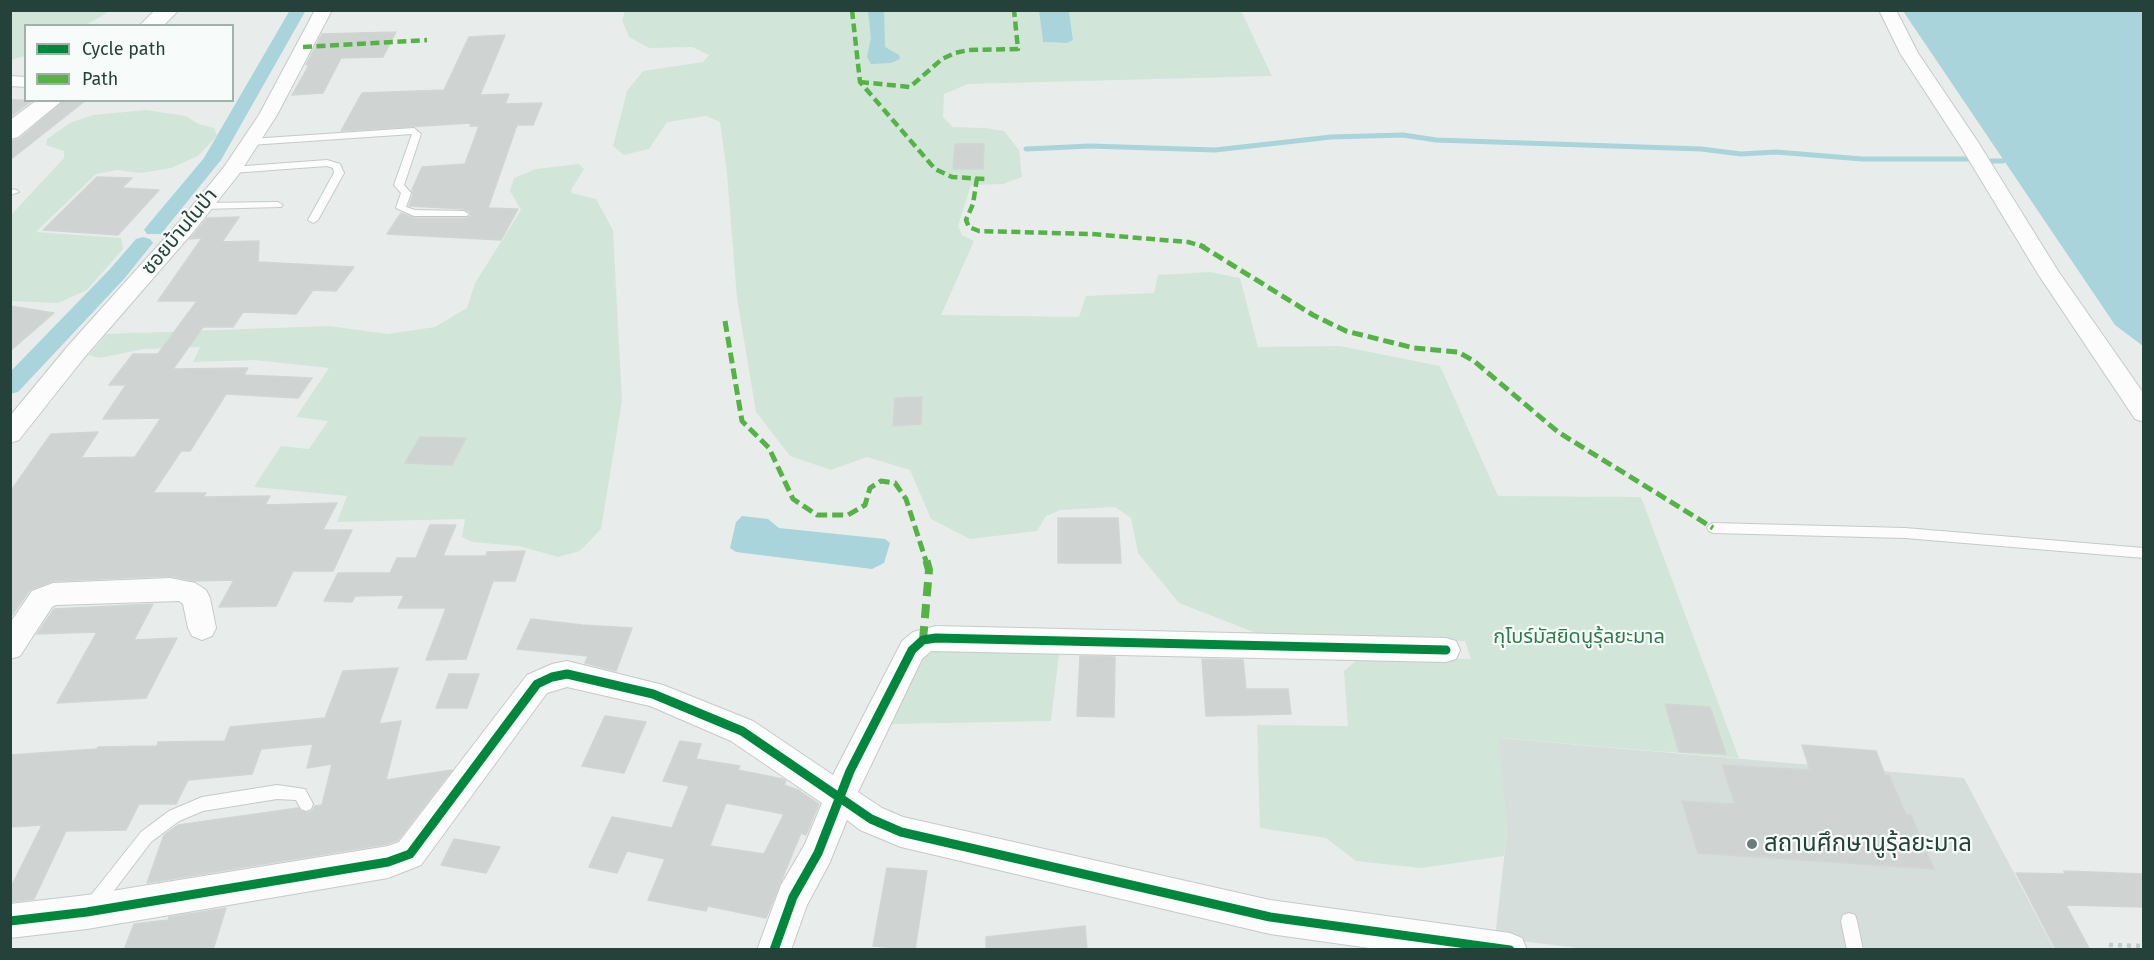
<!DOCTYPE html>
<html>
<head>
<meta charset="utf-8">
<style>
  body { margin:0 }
  #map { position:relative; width:2154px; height:960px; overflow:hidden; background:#e8edeb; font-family:"Fira Sans",sans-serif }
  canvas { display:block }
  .frame { position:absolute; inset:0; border:12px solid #24423a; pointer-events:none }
  .legend { position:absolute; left:24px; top:24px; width:210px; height:78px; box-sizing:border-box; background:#f7fbf9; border:2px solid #a3b1ad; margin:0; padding:8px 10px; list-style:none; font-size:18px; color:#24423a }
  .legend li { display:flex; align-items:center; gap:12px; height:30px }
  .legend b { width:30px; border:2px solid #a3b1ad }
</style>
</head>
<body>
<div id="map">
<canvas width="2154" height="960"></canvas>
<div class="frame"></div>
<ul class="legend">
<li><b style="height:8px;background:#00873e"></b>Cycle path</li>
<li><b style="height:8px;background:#55b346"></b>Path</li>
</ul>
</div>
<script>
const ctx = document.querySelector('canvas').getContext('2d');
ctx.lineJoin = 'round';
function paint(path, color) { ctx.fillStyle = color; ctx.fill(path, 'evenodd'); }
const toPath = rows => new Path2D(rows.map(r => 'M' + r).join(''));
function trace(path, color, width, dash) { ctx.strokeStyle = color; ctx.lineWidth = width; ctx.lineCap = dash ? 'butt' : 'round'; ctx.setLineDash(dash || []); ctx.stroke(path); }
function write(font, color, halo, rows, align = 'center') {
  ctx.font = font + ' "Fira Sans","Noto Sans Thai",sans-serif'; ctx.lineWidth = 4.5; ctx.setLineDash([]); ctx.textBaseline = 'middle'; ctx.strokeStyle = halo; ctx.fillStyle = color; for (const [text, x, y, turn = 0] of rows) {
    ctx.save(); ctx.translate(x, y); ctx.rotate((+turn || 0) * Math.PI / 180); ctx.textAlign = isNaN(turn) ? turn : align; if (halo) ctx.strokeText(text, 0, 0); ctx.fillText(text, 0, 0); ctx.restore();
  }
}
const built = toPath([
  [1498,738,1964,778,2054,949,1595,950,1495,938,1507,832]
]);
const green = toPath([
  [11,10,110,10,110,11,86,25,26,26,25,56,11,60],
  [625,11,1039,11,1043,42,1067,43,1073,39,1069,11,1241,11,1272,76,968,84,944,94,943,117,953,127,985,128,1004,131,1019,150,1022,177,1003,184,971,185,958,226,962,235,974,241,941,315,1079,317,1086,296,1154,293,1158,275,1210,272,1240,278,1258,347,1340,346,1440,366,1498,496,1641,497,1739,758,1499,738,1507,832,1504,856,1421,868,1356,861,1326,838,1260,828,1257,725,1348,726,1344,671,1358,659,1471,659,1465,641,1256,633,1179,603,1138,553,1131,518,1115,507,1061,510,1046,516,1037,531,970,539,931,519,910,470,867,457,831,470,790,456,756,412,737,298,727,174,720,122,706,116,667,122,649,149,624,155,613,146,627,91,643,71,703,62,709,55,692,47,649,48,629,37,622,20],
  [146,110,186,116,198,124,214,128,217,136,198,156,171,168,141,173,117,170,96,174,36,232,121,238,123,249,87,290,58,303,11,301,11,215,64,158,64,151,46,145,47,139,70,123,93,115],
  [579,164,584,169,571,190,572,193,596,199,613,230,622,401,601,529,580,551,558,557,519,546,472,542,462,537,465,519,337,522,347,496,254,487,281,446,309,449,328,421,296,417,329,368,254,360,193,362,200,347,144,349,99,358,89,355,107,334,329,326,388,334,435,327,467,308,475,283,521,210,510,191,514,178,536,169],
  [938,649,1059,654,1051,721,892,724,920,658]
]);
const water = toPath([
  [868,11,884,11,885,47,899,55,900,59,891,63,871,64,867,57,871,38],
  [1039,11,1069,11,1073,40,1067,43,1043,42],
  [1903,11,2143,11,2143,346,2115,325],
  [742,516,768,519,779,528,885,539,890,543,884,563,872,569,736,552,730,548,736,522]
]);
const stream = toPath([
  [1026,149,1090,146,1215,150,1331,137,1403,135,1436,140,1701,149,1741,154,1776,152,1862,159,1969,159],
  [1991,161,2003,161]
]);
const canal = toPath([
  [290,10,306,10,221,160,161,234,147,234,144,230,147,226,204,158,290,10],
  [143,237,150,239,153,243,124,279,18,392,10,394,10,372,110,269,136,239,143,237]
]);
const building = toPath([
  [396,32,383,57,341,58,323,93,292,95,309,65,306,65,322,34,396,32],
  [505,35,480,95,509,94,505,104,542,103,533,125,517,125,488,208,518,209,501,240,387,234,401,213,414,218,467,218,471,216,470,212,464,209,409,206,413,194,412,190,422,167,465,164,479,126,470,126,471,123,341,131,362,93,444,90,469,37,505,35],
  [10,100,33,100,10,117,10,100],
  [65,100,86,100,10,160,10,141,19,139,65,100],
  [955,144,984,144,983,169,953,169,955,144],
  [97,177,132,178,122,188,159,190,118,235,43,230,97,177],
  [239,217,222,242,259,241,258,262,354,267,336,291,313,290,296,314,243,312,233,327,203,327,173,369,248,368,244,375,312,378,298,398,226,394,190,451,181,451,153,493,206,493,203,497,270,496,265,505,337,503,323,530,352,530,333,571,293,571,276,606,219,607,234,580,194,581,170,576,53,581,30,590,10,618,10,492,51,434,98,432,81,458,135,457,161,418,103,419,126,385,109,385,133,354,158,354,197,301,158,301,202,238,190,239,207,218,239,217],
  [10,306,54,313,10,351,10,306],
  [922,397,921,424,893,426,895,398,922,397],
  [420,437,466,438,452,465,405,463,420,437],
  [1058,518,1118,518,1121,563,1058,563,1058,518],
  [430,525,456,525,443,556,486,556,487,552,525,551,515,581,493,581,466,659,426,660,446,608,398,608,404,595,355,596,352,602,324,601,338,573,390,573,397,558,416,558,430,525],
  [153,604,134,640,177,638,146,698,57,703,97,632,37,634,54,609,153,604],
  [531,619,582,625,632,628,616,671,585,663,588,656,517,649,531,619],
  [1080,656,1115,657,1114,717,1077,716,1080,656],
  [1202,659,1243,660,1246,689,1288,689,1291,714,1206,716,1202,659],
  [398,668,379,724,401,721,386,780,452,770,398,840,387,844,147,883,164,835,178,825,298,808,307,813,312,811,315,806,322,805,332,764,307,768,313,744,261,749,252,774,188,780,176,804,139,804,126,830,66,831,34,899,10,902,10,889,42,825,10,827,10,755,97,749,98,747,157,746,158,742,225,741,230,727,325,718,343,671,398,668],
  [449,674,479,674,467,708,436,708,449,674],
  [1665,704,1710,707,1726,754,1679,752,1665,704],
  [605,716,646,722,624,773,582,766,605,716],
  [680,741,701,744,696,759,740,766,738,770,783,779,786,781,784,785,798,790,819,804,806,835,801,833,766,918,708,906,706,911,648,900,665,859,627,851,617,873,589,867,612,817,672,828,689,786,663,781,680,741],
  [726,803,784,814,764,854,710,846,726,803],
  [1802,745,1876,751,1885,775,1889,775,1906,815,1911,815,1934,869,1698,853,1682,801,1735,804,1722,765,1810,770,1802,745],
  [454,839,500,847,486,873,441,865,454,839],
  [887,868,927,871,915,950,873,946,887,868],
  [2064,871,2144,874,2144,907,2066,905,2090,950,2056,950,2016,873,2065,874,2064,871],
  [226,908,213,950,124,950,134,924,168,920,169,917,226,908],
  [1085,926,1087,950,986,950,986,937,1085,926]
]);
const path = toPath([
  [2109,945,2144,946]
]);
const service = toPath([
  [414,128,421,134,404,185,411,193,406,207,415,210,464,211,469,214,467,216,414,216,396,208,401,193,394,185,412,134,250,145,245,142,250,139,414,128],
  [327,160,340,164,344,173,318,220,313,223,308,220,334,173,333,168,327,166,232,173,227,170,232,167,327,160],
  [10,189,17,190,19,192,10,195,10,189],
  [278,202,283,205,281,207,203,209,198,206,203,203,278,202],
  [1713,523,1905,528,2144,548,2144,558,1905,538,1713,533,1709,531,1707,528,1709,525,1713,523],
  [277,785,305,789,313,804,311,809,306,811,301,809,296,800,277,799,203,811,179,821,151,842,100,909,94,912,88,909,86,904,88,899,141,832,169,811,202,797,277,785],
  [1849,913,1855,915,1857,921,1863,950,1847,950,1841,921,1843,915,1849,913]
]);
const minor = toPath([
  [315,10,332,10,277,115,239,174,194,231,83,359,19,440,10,443,10,416,67,347,180,221,224,167,259,115,315,10],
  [1879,10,1896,10,1918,53,1978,142,2058,271,2144,394,2144,422,2135,419,2038,274,1958,142,1900,53,1879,10],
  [10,76,26,77,26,87,10,86,10,76],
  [170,578,195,583,206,590,210,598,216,628,212,636,202,640,192,636,188,628,183,604,179,601,56,605,52,607,20,656,10,659,10,623,32,591,53,583,170,578],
  [936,626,1446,638,1456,641,1460,650,1456,659,1446,662,931,651,922,659,858,792,882,808,903,817,1270,900,1510,933,1522,938,1527,950,1384,950,1270,934,901,847,860,830,847,820,829,864,807,905,791,950,757,950,781,885,805,844,822,803,731,741,650,706,567,687,547,693,421,865,388,878,87,929,10,938,10,904,87,895,388,846,399,842,527,675,552,664,567,661,663,685,753,721,833,775,902,641,913,632,936,626]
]);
const tertiary = toPath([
  [155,10,179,10,163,26,139,26,155,10],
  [37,100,63,100,18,137,10,139,10,120,37,100]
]);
const quietFar2 = toPath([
  [852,10,860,82,935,169,952,177,985,179],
  [303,47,427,40],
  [860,82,910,87,942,59,955,53,969,50,1018,49,1014,10],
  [977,178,973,204,966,220,969,227,979,231,1091,234,1188,242,1205,247]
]);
const quietFar1 = toPath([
  [1200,245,1313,315,1346,331,1414,348,1458,352,1474,361,1558,432,1713,528],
  [725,321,742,421,769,448,793,499,817,515,848,515,865,505,870,488,881,481,895,483,906,499,926,561]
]);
const quiet = toPath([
  [923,640,929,570,926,559]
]);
const cycleway = toPath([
  [10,921,87,912,388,862,410,854,537,684,552,677,567,674,653,694,742,731,871,819,901,832,1270,917,1510,950],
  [774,950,793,897,818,853,850,771,912,650,923,640,936,638,1446,650]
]);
const markers = [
  [1752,844,6,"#697e78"]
];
const streetNames = [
  ["ซอยบ้านในป่า",180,232,-50]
];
const parkNames = [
  ["กุโบร์มัสยิดนูรุ้ลยะมาล",1579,637]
];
const nearPoinames = [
  ["สถานศึกษานูรุ้ลยะมาล",1764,844]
];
paint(built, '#d6dedb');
paint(green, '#d1e6d8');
paint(water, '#a9d4db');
trace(stream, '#a9d4db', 5);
paint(canal, '#a9d4db');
paint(building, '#cfd4d2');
trace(building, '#d1d6d4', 1.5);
trace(service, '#c5cac8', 2);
trace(minor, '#c5cac8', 2);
trace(tertiary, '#c5cac8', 2);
trace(path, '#c3ccca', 4.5, [4, 5]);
paint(service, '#fcfcfc');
paint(minor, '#fcfcfc');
paint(tertiary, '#fcfcfc');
trace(quietFar2, '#55b346', 4.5, [9, 4.5]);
trace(quietFar1, '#55b346', 5, [11, 5]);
trace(quiet, '#55b346', 8, [14, 8]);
trace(cycleway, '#00873e', 9);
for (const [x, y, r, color] of markers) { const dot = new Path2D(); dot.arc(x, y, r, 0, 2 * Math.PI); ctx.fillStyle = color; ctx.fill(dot); trace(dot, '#f7fbf9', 2); }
write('20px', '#24423a', '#f7fbf9', streetNames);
write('20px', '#2d7a4b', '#f7fbf9', parkNames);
write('24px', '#24423a', '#f7fbf9', nearPoinames, 'left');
</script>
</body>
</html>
